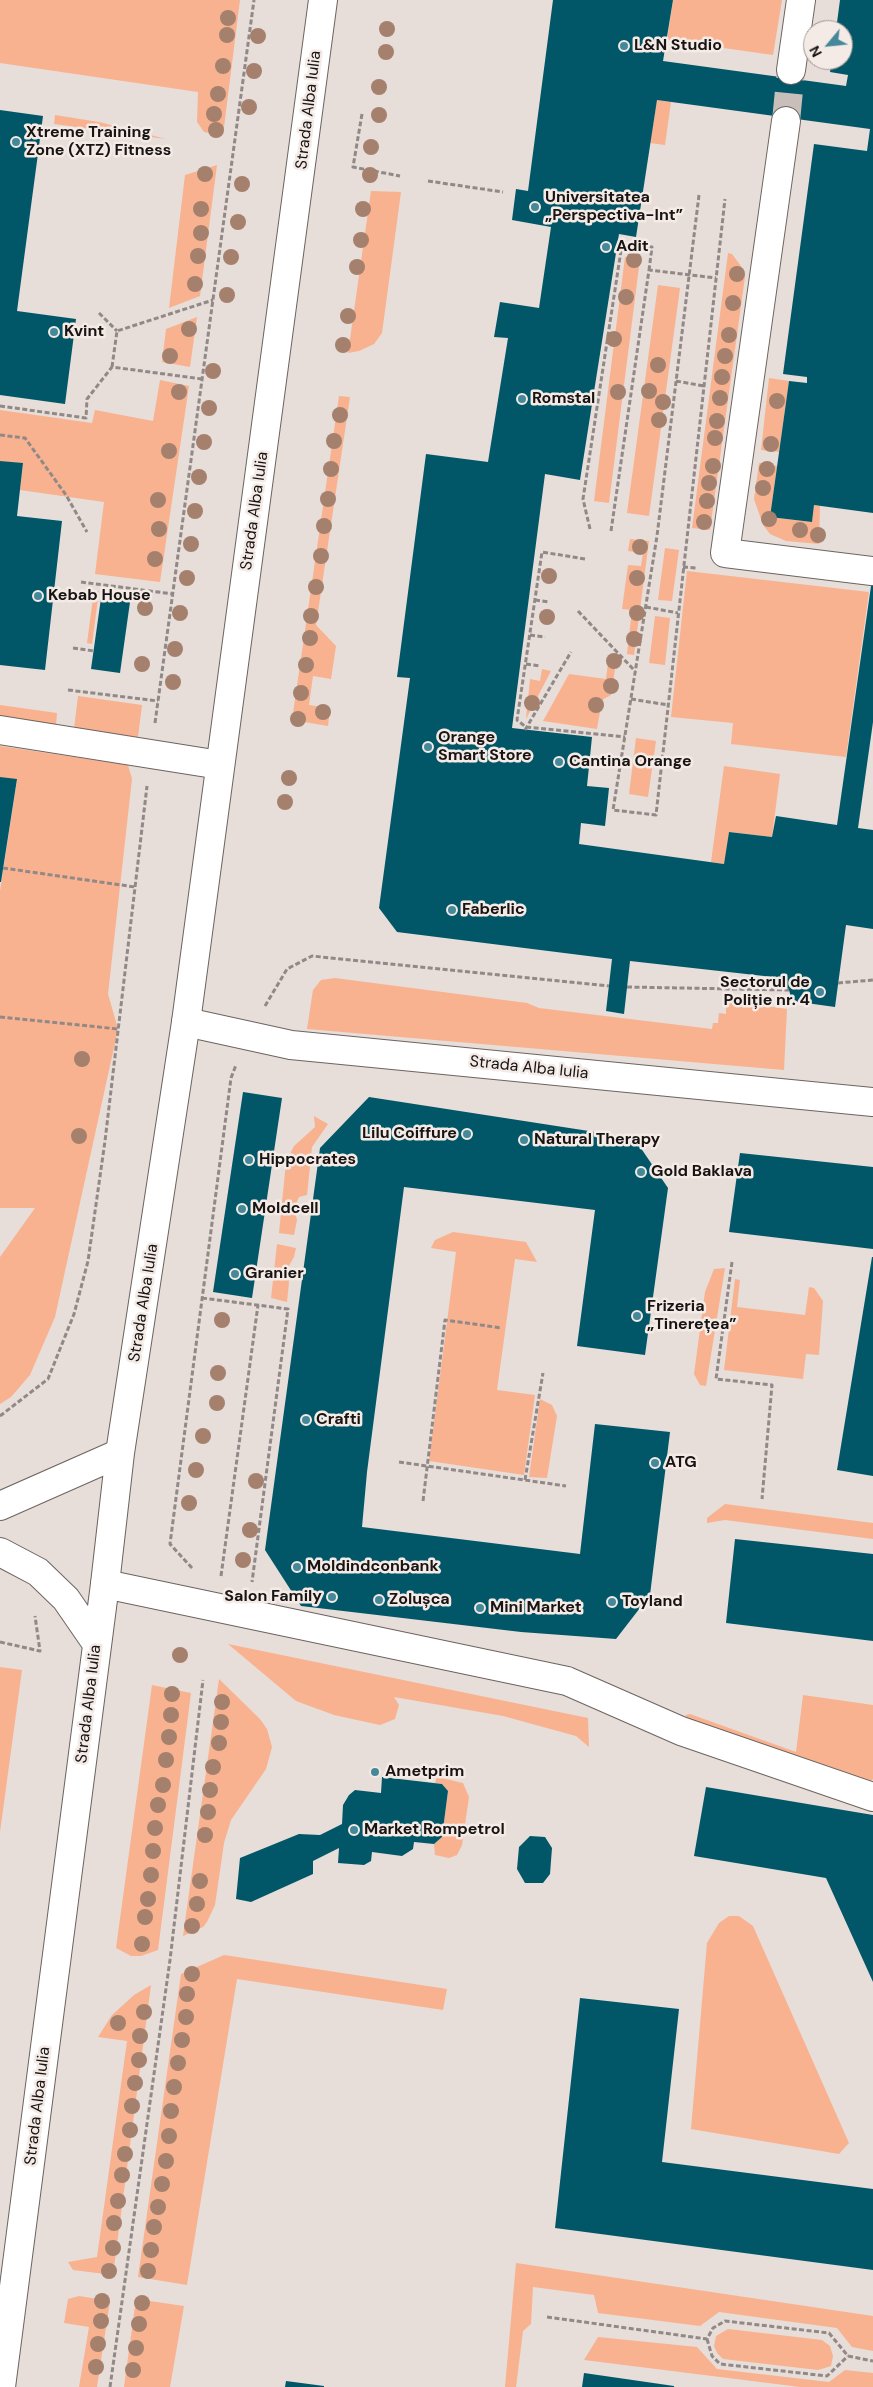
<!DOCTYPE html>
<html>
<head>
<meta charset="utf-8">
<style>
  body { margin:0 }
  #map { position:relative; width:873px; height:2387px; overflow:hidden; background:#e7ddd9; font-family:"DM Sans",sans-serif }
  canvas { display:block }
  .north { position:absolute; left:803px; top:20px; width:50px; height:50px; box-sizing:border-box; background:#f4eae6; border:1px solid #9c9492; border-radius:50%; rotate:242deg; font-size:14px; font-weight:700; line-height:20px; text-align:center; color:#171413 }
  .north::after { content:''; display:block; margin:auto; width:18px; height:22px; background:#458899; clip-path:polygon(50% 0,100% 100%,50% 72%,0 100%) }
</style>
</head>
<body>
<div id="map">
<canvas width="873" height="2387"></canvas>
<div class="north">N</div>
</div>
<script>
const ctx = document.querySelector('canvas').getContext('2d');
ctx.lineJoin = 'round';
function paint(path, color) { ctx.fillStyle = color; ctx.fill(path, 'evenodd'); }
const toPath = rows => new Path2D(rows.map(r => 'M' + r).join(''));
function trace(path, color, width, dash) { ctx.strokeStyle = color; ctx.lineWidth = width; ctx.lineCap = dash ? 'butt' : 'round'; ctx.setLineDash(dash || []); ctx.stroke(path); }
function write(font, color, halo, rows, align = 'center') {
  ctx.font = font + ' "DM Sans",sans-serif'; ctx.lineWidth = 5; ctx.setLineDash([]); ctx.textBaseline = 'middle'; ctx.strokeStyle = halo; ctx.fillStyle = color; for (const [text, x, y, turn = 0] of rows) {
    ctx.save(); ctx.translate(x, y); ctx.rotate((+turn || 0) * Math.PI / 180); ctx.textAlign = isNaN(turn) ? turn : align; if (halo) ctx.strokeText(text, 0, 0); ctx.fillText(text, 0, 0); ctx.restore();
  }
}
const green = toPath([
  [0,0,240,0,223,135,204,132,197,122,198,92,0,63],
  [673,0,782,0,773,55,667,40],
  [657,100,671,102,665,145,650,143],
  [55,115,99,122,166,139,54,124],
  [217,165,200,296,169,308,185,175],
  [371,191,401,192,382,333,374,344,359,351,348,353],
  [728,253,732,254,741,266,745,277,710,530,692,528],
  [625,257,640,259,609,503,594,501],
  [658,285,680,288,649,516,627,513],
  [197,317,190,367,162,362,166,329],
  [769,378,789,381,779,452,761,450],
  [160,380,189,386,160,582,95,574,104,502,20,490,23,464,0,461,0,410,92,423,95,410,153,421],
  [339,396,350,397,316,625,336,646,331,679,313,676,309,705,330,708,328,726,292,720],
  [759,463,777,466,770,517,812,522,814,505,820,506,819,544,786,541,770,534,763,525,754,499],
  [630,539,649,541,634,655,627,654,632,610,622,609,628,565,641,566,643,553,628,551],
  [665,548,679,550,672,601,658,600],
  [687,571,869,592,846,757,731,744,733,723,671,717],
  [94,591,99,591,92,644,87,643],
  [655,616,670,618,665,665,649,663],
  [609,655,617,656,611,695,602,700,597,729,543,721,569,674,606,679],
  [542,669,551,671,526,719,530,679,540,681],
  [78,696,142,705,138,737,74,729],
  [0,705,57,713,56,725,0,718],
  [636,738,656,741,648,797,629,794],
  [0,746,128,765,132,779,108,994,118,1029,55,1317,30,1375,11,1397,0,1404,0,1257,35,1208,0,1208,0,891,17,780,0,777],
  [724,766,780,774,772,837,729,832,724,864,711,862],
  [335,978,527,1003,539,1008,712,1029,713,1023,718,1023,719,1013,726,1014,726,1000,787,1009,784,1070,307,1029,313,990,321,980],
  [314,1116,328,1124,312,1147,307,1195,299,1197,294,1208,297,1220,294,1235,279,1233,286,1162,294,1146,315,1127],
  [453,1232,526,1242,537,1262,515,1259,497,1390,535,1395,524,1475,429,1461,456,1252,431,1248,435,1240],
  [277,1244,296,1248,294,1257,287,1269,289,1283,287,1302,271,1298],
  [725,1268,706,1386,700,1385,694,1374,705,1292,714,1269],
  [735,1279,740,1280,737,1307,805,1315,809,1287,814,1288,823,1301,819,1355,806,1354,803,1379,724,1370],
  [540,1399,552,1405,557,1416,547,1478,529,1477],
  [725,1504,873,1523,873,1539,725,1520,707,1523,707,1518],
  [228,1644,588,1718,589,1747,576,1736,503,1716,394,1697,399,1705,395,1719,380,1725,334,1715,296,1701],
  [0,1667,22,1670,0,1832],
  [219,1679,260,1719,267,1729,272,1747,266,1769,231,1820,224,1843,215,1905,207,1922,203,1927,183,1936],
  [152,1685,191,1693,158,1950,141,1956,131,1956,116,1948],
  [803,1695,873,1705,873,1779,871,1781,861,1782,684,1721,686,1715,690,1714,796,1752],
  [437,1777,463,1783,469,1797,462,1845,457,1855,449,1858,435,1855,434,1844,442,1837,448,1791,442,1784,435,1783],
  [729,1916,739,1916,753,1926,849,2143,839,2154,691,2129,707,1943,719,1923],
  [224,1955,447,1989,443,2010,237,1979,187,2285,138,2277,181,1974],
  [151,1985,113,2275,73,2270,68,2262,97,2257,127,2041,98,2037,112,2015,134,1995],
  [516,2263,873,2316,873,2351,852,2347,837,2328,719,2312,700,2326,598,2313,594,2295,533,2287,531,2324,523,2331,516,2387,505,2387],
  [79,2296,110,2301,97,2387,79,2387,89,2327,64,2323,68,2299],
  [136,2299,184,2306,170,2387,124,2387],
  [728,2329,822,2340,830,2346,833,2356,831,2366,818,2370,723,2359,717,2353,714,2346,716,2336],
  [598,2337,697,2347,717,2369,829,2382,845,2370,873,2373,873,2387,800,2387,584,2360]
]);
const building = toPath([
  [553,0,673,0,663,61,846,86,848,75,830,72,832,60,843,60,843,30,836,30,840,0,873,0,873,513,814,505,812,522,770,517,789,381,807,383,807,377,783,374,814,144,867,151,870,129,657,100,636,237,619,234,580,480,545,474,512,728,592,737,587,786,609,788,605,826,581,823,579,844,724,864,729,832,772,837,776,816,837,825,873,572,873,722,858,828,873,830,873,929,846,925,835,1007,792,1001,789,990,781,981,773,977,630,961,624,1014,606,1011,612,959,397,932,379,908,410,678,397,677,426,454,488,462,508,338,494,337,500,302,539,308,551,227,512,220,516,189,528,191],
  [0,110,43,116,17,311,76,319,65,404,0,395],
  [0,461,23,463,17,516,62,521,45,670,0,665],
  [102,591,131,595,120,673,91,669],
  [0,777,17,779,1,882,0,882],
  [243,1092,282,1098,252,1298,213,1292],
  [369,1097,634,1138,668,1188,645,1355,577,1346,595,1210,404,1187,367,1472,362,1527,580,1554,595,1424,670,1432,650,1595,616,1639,521,1632,301,1606,265,1550,320,1148],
  [740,1153,873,1167,873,1249,729,1232],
  [872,1257,873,1257,873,1476,837,1470],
  [735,1539,873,1554,873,1641,726,1623],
  [382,1777,442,1784,448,1791,442,1837,434,1844,414,1842,413,1849,402,1856,372,1852,371,1861,364,1865,338,1863,339,1848,313,1861,313,1874,251,1902,236,1899,240,1858,299,1834,320,1835,342,1824,343,1805,349,1795,355,1790,381,1793],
  [706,1787,873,1815,873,1982,826,1878,694,1856],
  [530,1836,545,1837,552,1848,550,1874,543,1883,525,1883,517,1869,519,1847],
  [580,1998,679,2009,662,2162,873,2189,873,2270,555,2228],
  [584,2373,674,2386,674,2387,582,2387],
  [286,2381,324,2386,324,2387,285,2387]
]);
const minorTunnel = toPath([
  [786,121,791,70]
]);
const path = toPath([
  [362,114,353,167,400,176],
  [428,181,503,192],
  [699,195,657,536,613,810,656,815,725,199],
  [99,313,117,331],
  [112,367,117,331,213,300],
  [676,381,704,386],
  [0,406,86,418,87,399,112,367,202,379],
  [0,435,25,438,66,495,87,532],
  [590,529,583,499,622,244,652,247,649,270],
  [611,531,649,270,716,278],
  [585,559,542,552,517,720,526,727,625,737],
  [683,567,697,568],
  [81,582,173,594],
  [535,600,549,602],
  [646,607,678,613],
  [578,611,635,671],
  [530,635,545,637],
  [73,648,94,651],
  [526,664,540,666],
  [68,690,158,701],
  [631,699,668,705],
  [155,723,254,0],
  [525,730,571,652],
  [3,868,135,887],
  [838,983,873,980],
  [627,987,789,990],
  [265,1006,287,969,312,956,609,986],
  [0,1017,118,1029],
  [732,1262,716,1379,772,1385,762,1499],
  [202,1298,288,1309,252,1582],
  [0,1416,48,1379,74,1314,88,1261,105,1141,147,786],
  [399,1462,566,1486],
  [525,1480,543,1373],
  [423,1501,445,1320,502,1328],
  [192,1568,170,1544,231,1078,236,1065],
  [221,1576,258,1305],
  [0,1642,40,1651,35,1616],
  [547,2317,707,2339,713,2328,725,2321,829,2333,848,2356,873,2361],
  [707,2339,712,2356,720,2364,827,2376,848,2356],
  [110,2387,170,1960,203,1680]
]);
const minor = toPath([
  [791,70,801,0],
  [786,121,725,553,872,571],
  [0,730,220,765],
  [186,1022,291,1045,873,1102],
  [105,1584,567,1681,681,1731,873,1797]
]);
const major = toPath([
  [0,1506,120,1453],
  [0,1552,38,1572,66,1599,97,1644],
  [1,2387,105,1584,120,1453,186,1022,323,0]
]);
const trees = [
  [228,18],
  [387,29],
  [227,35],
  [258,36],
  [386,52],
  [223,66],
  [254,71],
  [379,87],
  [218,94],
  [249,107],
  [214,114],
  [379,115],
  [216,130],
  [371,147],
  [205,174],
  [370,175],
  [242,184],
  [201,209],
  [363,209],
  [238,222],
  [201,233],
  [361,240],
  [198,256],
  [231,257],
  [634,260],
  [357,267],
  [737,274],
  [195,284],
  [227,295],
  [626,297],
  [733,303],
  [348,316],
  [189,329],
  [729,335],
  [614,339],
  [343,345],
  [170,356],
  [725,356],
  [658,365],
  [213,371],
  [722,377],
  [649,391],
  [179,392],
  [618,392],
  [720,398],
  [777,401],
  [663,402],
  [209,408],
  [340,415],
  [659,420],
  [717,421],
  [715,438],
  [334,441],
  [204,442],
  [771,444],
  [169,451],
  [713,466],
  [331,469],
  [767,469],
  [199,477],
  [709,483],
  [763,488],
  [328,499],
  [158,500],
  [707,501],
  [195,511],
  [769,519],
  [704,522],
  [324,526],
  [159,529],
  [800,530],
  [818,535],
  [191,544],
  [640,547],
  [321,556],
  [155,559],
  [549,576],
  [187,578],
  [637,578],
  [316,587],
  [145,608],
  [180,613],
  [637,613],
  [311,616],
  [547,617],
  [310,638],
  [634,639],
  [175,649],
  [614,661],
  [142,664],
  [306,665],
  [173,682],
  [611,686],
  [301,693],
  [532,703],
  [596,705],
  [323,712],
  [298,719],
  [289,778],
  [285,802],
  [82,1059],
  [79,1136],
  [222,1320],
  [218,1373],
  [217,1403],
  [203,1436],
  [196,1470],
  [256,1481],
  [189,1503],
  [250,1530],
  [243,1560],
  [180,1655],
  [172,1694],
  [222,1702],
  [171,1715],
  [221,1722],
  [169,1737],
  [219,1743],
  [166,1760],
  [213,1767],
  [163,1785],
  [210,1790],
  [158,1805],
  [208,1812],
  [155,1828],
  [205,1835],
  [153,1851],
  [151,1875],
  [200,1881],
  [148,1899],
  [197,1904],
  [145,1917],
  [192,1926],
  [142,1944],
  [192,1974],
  [187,1994],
  [144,2012],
  [186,2017],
  [118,2023],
  [140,2036],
  [182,2040],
  [139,2060],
  [178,2063],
  [135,2083],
  [174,2087],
  [132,2106],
  [171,2111],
  [130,2130],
  [169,2136],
  [125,2154],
  [166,2161],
  [122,2175],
  [162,2184],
  [118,2201],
  [158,2207],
  [114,2223],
  [154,2227],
  [113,2248],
  [151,2250],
  [109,2271],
  [148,2271],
  [102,2301],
  [142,2303],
  [101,2321],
  [139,2324],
  [98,2344],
  [136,2348],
  [96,2367],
  [133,2370]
];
const markers = [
  [624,46,5,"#458899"],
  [16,142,5,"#458899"],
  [535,207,5,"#458899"],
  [606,247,5,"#458899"],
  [54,332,5,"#458899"],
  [522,399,5,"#458899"],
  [38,596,5,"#458899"],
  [428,747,5,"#458899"],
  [559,762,5,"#458899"],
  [452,910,5,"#458899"],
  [820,992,5,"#458899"],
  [467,1134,5,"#458899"],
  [524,1140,5,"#458899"],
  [249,1160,5,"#458899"],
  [641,1172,5,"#458899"],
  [242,1209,5,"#458899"],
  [235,1274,5,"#458899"],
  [637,1316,5,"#458899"],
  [306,1420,5,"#458899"],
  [655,1463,5,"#458899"],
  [297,1567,5,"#458899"],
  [332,1597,5,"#458899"],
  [379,1600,5,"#458899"],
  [612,1602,5,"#458899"],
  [480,1608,5,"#458899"],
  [375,1772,5,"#458899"],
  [354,1830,5,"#458899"]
];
const poiNames = [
  ["L&N Studio",634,46],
  ["Xtreme Training",26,133],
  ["Zone (XTZ) Fitness",26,151],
  ["Universitatea",545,198],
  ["„Perspectiva-Int”",545,216],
  ["Adit",616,247],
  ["Kvint",64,332],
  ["Romstal",532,399],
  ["Kebab House",48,596],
  ["Orange",438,738],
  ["Smart Store",438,756],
  ["Cantina Orange",569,762],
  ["Faberlic",462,910],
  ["Sectorul de",810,983,"right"],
  ["Poliție nr. 4",810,1001,"right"],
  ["Lilu Coiffure",457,1134,"right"],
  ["Natural Therapy",534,1140],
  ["Hippocrates",259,1160],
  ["Gold Baklava",651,1172],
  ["Moldcell",252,1209],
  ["Granier",245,1274],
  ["Frizeria",647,1307],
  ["„Tinerețea”",647,1325],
  ["Crafti",316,1420],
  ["ATG",665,1463],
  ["Moldindconbank",307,1567],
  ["Salon Family",322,1597,"right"],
  ["Zolușca",389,1600],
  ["Toyland",622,1602],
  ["Mini Market",490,1608],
  ["Ametprim",385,1772],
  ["Market Rompetrol",364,1830]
];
const streetNames = [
  ["Strada Alba Iulia",309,110,-83],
  ["Strada Alba Iulia",255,511,-82],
  ["Strada Alba Iulia",529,1068,6],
  ["Strada Alba Iulia",144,1303,-81],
  ["Strada Alba Iulia",89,1704,-83],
  ["Strada Alba Iulia",38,2106,-83]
];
paint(green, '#f9b28f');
paint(building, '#015767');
trace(minorTunnel, '#c8bfbb', 28, [28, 14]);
trace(minor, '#6c6460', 30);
trace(major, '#6c6460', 30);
trace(path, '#918987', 3, [5, 2.5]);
trace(minor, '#fff', 28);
trace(major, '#fff', 28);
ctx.fillStyle = '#a4806d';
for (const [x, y] of trees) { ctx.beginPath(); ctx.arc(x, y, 8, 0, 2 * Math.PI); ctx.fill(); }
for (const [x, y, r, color] of markers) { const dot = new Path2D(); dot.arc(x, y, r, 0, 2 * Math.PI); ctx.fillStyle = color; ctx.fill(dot); trace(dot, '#f4eae6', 2); }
write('bold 16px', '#171413', '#f4eae6', poiNames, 'left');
write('16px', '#171413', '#f4eae6', streetNames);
</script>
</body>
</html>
